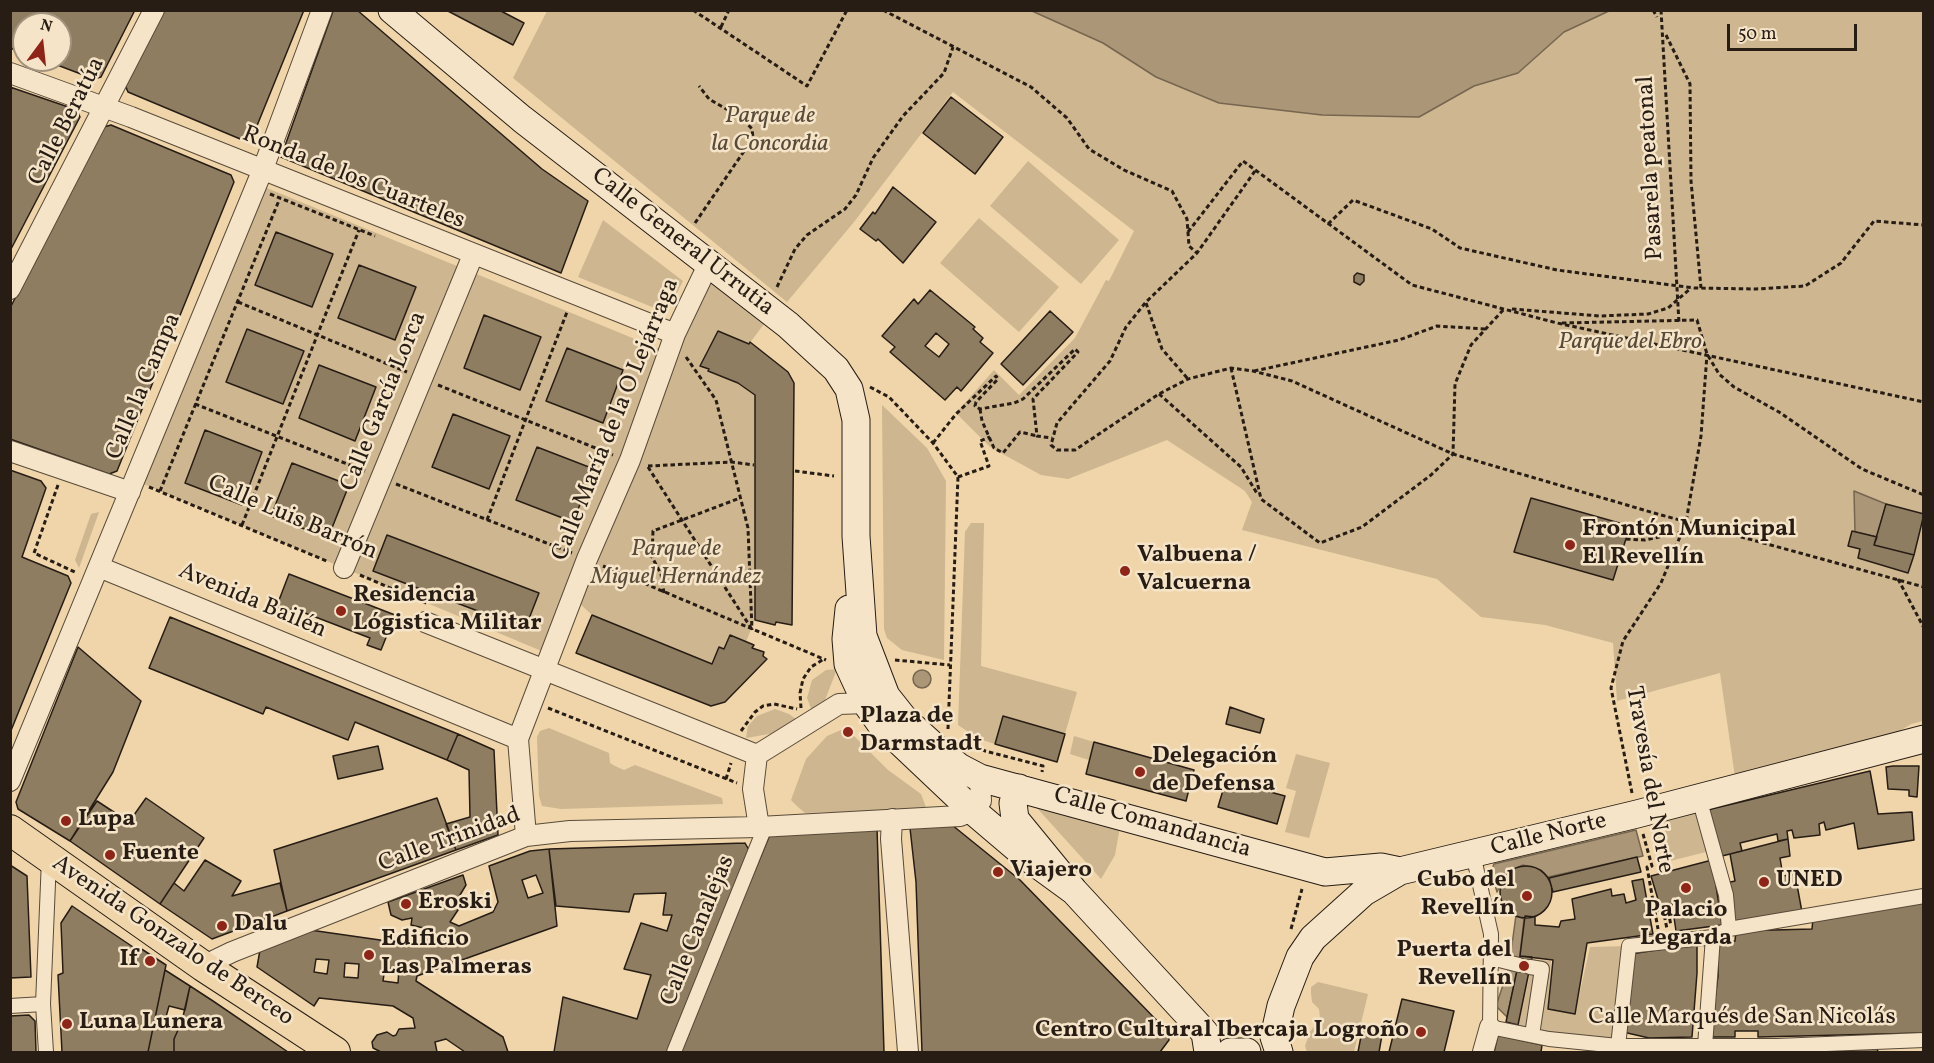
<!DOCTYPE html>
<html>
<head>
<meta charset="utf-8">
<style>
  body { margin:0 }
  #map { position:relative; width:1934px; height:1063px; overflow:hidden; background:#efd5a9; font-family:Vollkorn,serif }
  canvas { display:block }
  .frame { position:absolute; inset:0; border:12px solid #271d15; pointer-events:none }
  .north { position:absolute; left:12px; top:12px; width:60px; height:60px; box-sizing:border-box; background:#f5e4c7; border:2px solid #a39480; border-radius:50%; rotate:15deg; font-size:16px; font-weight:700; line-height:24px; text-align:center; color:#271d15 }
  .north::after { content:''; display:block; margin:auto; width:21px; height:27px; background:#8f2418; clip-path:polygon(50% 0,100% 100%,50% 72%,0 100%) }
  .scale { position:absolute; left:1727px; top:24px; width:130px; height:27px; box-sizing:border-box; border:3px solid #271d15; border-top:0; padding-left:8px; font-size:18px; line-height:21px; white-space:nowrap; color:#271d15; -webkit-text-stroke:4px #f5e4c7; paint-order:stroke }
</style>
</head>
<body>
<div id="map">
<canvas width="1934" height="1063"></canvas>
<div class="frame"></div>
<div class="north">N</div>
<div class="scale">50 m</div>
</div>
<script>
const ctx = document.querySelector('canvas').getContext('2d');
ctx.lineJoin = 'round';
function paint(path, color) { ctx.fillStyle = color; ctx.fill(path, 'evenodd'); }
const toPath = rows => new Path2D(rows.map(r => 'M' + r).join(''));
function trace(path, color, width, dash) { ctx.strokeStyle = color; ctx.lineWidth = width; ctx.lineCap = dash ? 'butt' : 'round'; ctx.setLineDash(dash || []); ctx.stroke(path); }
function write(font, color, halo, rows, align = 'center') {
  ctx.font = font + ' Vollkorn,serif'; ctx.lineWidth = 5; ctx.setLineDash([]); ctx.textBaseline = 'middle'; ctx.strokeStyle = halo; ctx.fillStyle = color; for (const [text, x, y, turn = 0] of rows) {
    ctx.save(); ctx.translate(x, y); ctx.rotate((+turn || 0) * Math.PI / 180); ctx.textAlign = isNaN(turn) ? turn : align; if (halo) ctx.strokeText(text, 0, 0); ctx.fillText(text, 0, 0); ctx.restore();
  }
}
const green = toPath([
  [1032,10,1103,43,1156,77,1219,103,1322,115,1418,117,1474,86,1518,73,1564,32,1609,11,1923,11,1923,721,1911,724,1887,739,1735,777,1720,673,1617,701,1613,643,1545,625,1481,617,1437,579,1242,530,1252,502,1245,491,1167,440,1068,479,1041,475,990,447,956,413,994,370,1019,395,1075,338,1106,280,1109,281,1134,231,953,92,854,222,787,302,513,78,547,11],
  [1028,161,1119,240,1081,284,990,206],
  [257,184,669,353,551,655,134,480],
  [979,218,1059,287,1019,332,940,263],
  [603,220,683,281,667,313,578,277],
  [709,277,767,320,749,344,708,348,701,365,709,369,708,372,738,383,755,395,755,619,746,642,730,635,724,649,719,647,712,664,592,615,578,602],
  [882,405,927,448,946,481,944,660,902,650,887,638,884,629],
  [99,512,79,568,75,560,91,514],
  [971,523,984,523,981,666,1077,692,1065,734,1003,716,995,744,979,739,958,725,965,532],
  [837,669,825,700,812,711,807,698,812,680,826,670],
  [775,709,789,714,797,720,775,733,746,738,748,726,757,716],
  [549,728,609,753,610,763,615,766,624,770,635,765,722,798,723,804,561,809,542,806,539,796,537,737,540,731],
  [841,730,852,734,888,770,921,794,927,810,805,813,798,807,791,800,806,759,827,736],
  [1074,736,1094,742,1089,760,1070,754],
  [1296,754,1330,763,1309,838,1285,832,1296,791,1286,788],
  [1038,803,1121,821,1115,855,1101,879,1037,808],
  [1695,808,1710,851,1670,861,1663,816],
  [1629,946,1617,1052,1575,1049,1516,1038,1533,959,1551,961,1548,1009,1575,1014,1590,947],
  [1318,982,1368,994,1354,1052,1307,1052,1305,1046,1310,1032,1320,1018,1319,1009,1312,1002,1311,993,1311,987]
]);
const water = toPath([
  [1032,11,1609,11,1564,32,1518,73,1474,86,1419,117,1322,115,1219,103,1156,77,1103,43,1032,11],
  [1854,491,1886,504,1877,537,1855,532,1854,491],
  '913 679a9 9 0 1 1 18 0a9 9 0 1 1-18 0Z',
  [1636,830,1643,856,1548,877,1541,870,1523,865,1508,872,1497,892,1491,871,1494,864,1636,830],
  [1516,915,1524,919,1519,962,1507,1017,1496,1006,1509,967,1516,915]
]);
const building = toPath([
  [10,10,135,10,101,77,94,79,44,60,60,60,60,24,24,24,24,53,10,48,10,10],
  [164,10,304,10,252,138,245,141,128,92,125,85,164,10],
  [357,10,542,169,588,201,561,273,281,157,333,11,357,10],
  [446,10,499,10,524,23,513,45,446,10],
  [10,87,77,110,80,117,10,251,10,87],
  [951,97,1003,137,975,174,923,133,951,97],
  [111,125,231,175,234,182,117,471,109,474,10,439,10,308,104,127,111,125],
  [893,187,936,222,903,263,878,239,876,241,860,229,873,212,875,214,893,187],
  [276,232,333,254,312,307,255,285,276,232],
  [359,265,416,287,395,340,338,318,359,265],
  [1357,273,1364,275,1364,281,1360,285,1354,282,1354,276,1357,273],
  [930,290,975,327,973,329,983,338,980,342,993,353,961,391,957,387,945,400,890,352,895,347,882,336,914,299,918,304,930,290],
  [936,333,949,344,939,357,925,346,936,333],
  [1050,311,1073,332,1023,385,1001,364,1050,311],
  [484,315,541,337,520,390,464,368,484,315],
  [247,329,304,351,283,404,226,382,247,329],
  [718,331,749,344,750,342,788,372,794,383,792,625,776,622,775,625,755,620,755,395,738,383,708,371,709,369,700,366,718,331],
  [567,348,623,370,603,423,546,401,567,348],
  [319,365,376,387,355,441,299,418,319,365],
  [453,414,510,436,489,489,432,467,453,414],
  [205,430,262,452,242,505,185,483,205,430],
  [537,447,594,469,573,522,516,500,537,447],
  [292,463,349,485,328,538,271,516,292,463],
  [10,470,41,481,46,488,22,557,68,576,71,583,10,733,10,470],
  [1531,498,1630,526,1613,580,1514,552,1531,498],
  [1886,504,1924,514,1914,555,1874,545,1886,504],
  [1852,531,1877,537,1874,545,1914,555,1908,573,1858,558,1860,549,1848,546,1852,531],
  [387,535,539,593,525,629,373,571,387,535],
  [289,574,395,615,381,650,367,645,370,638,292,608,289,613,276,608,289,574],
  [592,615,712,664,719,647,724,649,730,635,754,645,752,648,764,652,763,656,767,659,725,702,711,706,576,653,592,615],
  [170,617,458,734,447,760,355,722,348,740,266,707,263,714,149,668,170,617],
  [78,647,141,701,113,772,70,841,18,809,16,802,78,647],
  [1230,707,1264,719,1260,733,1226,724,1230,707],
  [1003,716,1065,734,1057,762,995,744,1003,716],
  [458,734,494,750,498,835,456,850,446,824,470,817,469,770,447,760,458,734],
  [1094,742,1194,770,1186,801,1086,774,1094,742],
  [378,746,383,769,338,779,333,756,378,746],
  [1893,766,1919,766,1917,797,1909,796,1909,790,1888,789,1886,767,1893,766],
  [1870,771,1878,814,1912,812,1914,840,1858,849,1854,823,1826,830,1824,822,1819,824,1820,835,1794,838,1792,830,1787,831,1788,839,1778,841,1777,834,1740,843,1742,851,1718,857,1703,811,1870,771],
  [1226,780,1285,796,1277,824,1218,807,1226,780],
  [146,798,204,838,160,904,70,841,97,801,129,822,146,798],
  [437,798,456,850,287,911,274,850,437,798],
  [952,825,1020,880,1168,1032,1169,1040,1160,1052,922,1052,916,882,910,828,952,825],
  [877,828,884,1052,679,1052,771,832,877,828],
  [1788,839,1790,856,1780,858,1783,876,1795,874,1802,912,1731,924,1726,883,1735,881,1730,854,1788,839],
  [745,843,749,850,667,1052,554,1052,563,997,637,1019,651,975,624,969,641,923,667,931,672,915,663,915,666,893,634,894,629,912,556,906,549,849,745,843],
  [549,849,557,926,417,976,416,981,503,1037,508,1052,465,1052,446,1039,435,1042,437,1052,381,1052,373,1048,372,1042,377,1035,387,1032,393,1036,396,1035,399,1029,415,1028,413,1018,393,1006,319,998,314,1006,257,967,260,950,310,930,408,944,423,940,428,929,411,925,412,918,402,920,391,915,388,902,463,875,466,885,454,905,458,906,458,910,450,922,459,926,493,912,498,902,489,866,530,851,549,849],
  [536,875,543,893,528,898,522,880,536,875],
  [316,959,329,960,327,974,314,972,316,959],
  [345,963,359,964,358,978,344,977,345,963],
  [385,968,399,969,398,983,383,981,385,968],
  [1637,857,1641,872,1553,892,1549,878,1637,857],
  [205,860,241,881,232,896,280,883,287,911,212,939,160,904,174,883,184,891,205,860],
  [1712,860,1722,925,1676,931,1672,904,1660,906,1651,876,1712,860],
  [10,865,27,876,31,977,10,978,10,865],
  '1500 892a26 26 0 1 1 52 0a26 26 0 1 1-52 0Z',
  [1643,879,1653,934,1587,943,1575,1014,1548,1009,1553,960,1520,956,1525,916,1535,917,1535,925,1559,927,1561,921,1575,919,1572,899,1611,889,1612,896,1624,894,1626,903,1636,900,1632,881,1643,879],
  [1924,900,1924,1033,1758,1037,1758,1031,1735,1031,1735,1037,1710,1037,1718,976,1718,946,1722,943,1735,941,1736,931,1812,929,1813,919,1924,900],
  [72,906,139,951,140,948,166,965,148,1052,62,1052,58,975,63,973,61,923,72,906],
  [1694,944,1697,946,1697,973,1692,1037,1649,1038,1623,1032,1631,954,1694,944],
  [1520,956,1532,957,1518,1025,1506,1022,1520,956],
  [165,970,190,986,185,1010,169,1006,166,1017,182,1021,174,1039,174,1052,148,1052,165,970],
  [190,986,213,1001,288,1052,174,1052,174,1039,182,1021,190,986],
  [1402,999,1454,1011,1444,1052,1389,1052,1402,999],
  [29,1015,35,1021,36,1052,10,1052,10,1016,29,1015],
  [1362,1031,1382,1035,1379,1052,1358,1052,1362,1031],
  [1498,1035,1542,1045,1541,1052,1494,1052,1498,1035],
  [1876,1045,1878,1052,1824,1052,1824,1047,1876,1045]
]);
const path = toPath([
  [693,10,807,86,847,10],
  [883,10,1031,87,1067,118,1089,149,1124,170,1172,191,1187,219,1189,246,1197,253],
  [1653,10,1657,17],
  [721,27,729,10],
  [1666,35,1690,84,1691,181,1701,288],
  [1255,171,1197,253,1146,302,1126,327,1110,361,1057,423,1051,445,1057,450,1075,450,1159,394,1188,379,1231,368,1253,371,1292,381,1453,454,1654,513,1924,587],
  [270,194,375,236],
  [695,223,753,138,752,129,742,118,709,99,699,86],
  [1328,224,1353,200,1432,229,1460,248,1557,270,1694,288,1756,289,1805,286,1841,263,1874,221,1924,225],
  [1188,232,1243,161,1412,285,1557,323,1924,402],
  [777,287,795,249,807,235,845,209,856,195,873,158,903,116,944,73,953,47],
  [238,302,407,372],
  [1146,303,1162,349,1188,379],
  [1512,309,1600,316,1648,314,1668,308,1691,288],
  [1562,323,1697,320,1707,354,1719,374,1734,387,1779,412,1862,469,1924,495],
  [686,357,716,400,748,528,752,630],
  [1231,368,1261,499,1320,543,1362,527,1431,475,1453,454,1455,384,1471,345,1505,308],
  [1254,371,1399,340,1437,326,1485,329],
  [438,385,613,455],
  [870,387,889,397,933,443,958,477,948,729],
  [1159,394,1241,467,1258,495],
  [195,404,365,471],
  [980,409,982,421,994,448,1003,453,1020,432,1037,436],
  [933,443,956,414,996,376,998,379,976,402,975,406,980,409,1014,403,1023,399,1075,349,1078,352,1033,399,1037,436,1052,438],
  [648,466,732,462,754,465],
  [648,467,751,628],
  [795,471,834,476],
  [958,477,989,466,980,441,990,437],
  [396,484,572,553],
  [58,485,34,553,77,573],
  [149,487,329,562],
  [160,491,280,198],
  [487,520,567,312],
  [242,525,359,230],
  [1626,539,1645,540,1682,532],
  [603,566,826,660],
  [360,575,428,604],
  [1898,579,1924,628],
  [664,593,661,574,652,557,653,531,740,498],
  [895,660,950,665],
  [548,708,737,783],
  [801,708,800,693,803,679,811,667,824,659],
  [741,731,755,712,763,706,774,704,797,709],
  [962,739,985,751,1043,766,1042,772],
  [726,779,731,763],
  [1632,793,1611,688,1623,641,1661,583,1686,522,1701,436,1707,354],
  [1643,834,1652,866,1647,867,1658,929],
  [1667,904,1671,926],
  [1655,911,1663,909,1667,929],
  [1291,929,1302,889]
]);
const pedestrian = toPath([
  [1699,798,1726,895,1729,929],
  [1473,854,1491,934,1490,1027,1549,1039,1618,1046,1777,1046,1924,1040],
  [1491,958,1519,965],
  [1530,967,1542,969,1532,1035],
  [10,1006,43,1004],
  [1618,1046,1629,946,1713,937,1729,929,1924,896],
  [1705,1046,1713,937],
  [46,1052,43,1004,49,859],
  [674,1052,765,827]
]);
const minor = toPath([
  [10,73,131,117,675,334],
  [10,289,154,10],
  [10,451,130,492],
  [99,567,518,739],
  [344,568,473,255],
  [425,622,757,755],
  [757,755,839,704,866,703,877,708],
  [757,755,753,789,759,827],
  [10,781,263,169,322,10],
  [892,819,891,839,908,1052],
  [526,836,518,739,587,559,630,460,675,334,708,265],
  [203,966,232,952,526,836,570,831,759,827,960,816,973,811,981,801,980,778,970,775],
  [1483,1052,1490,1027]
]);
const secondary = toPath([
  [392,10,522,119,788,325,836,369,849,389,856,420,856,536,863,636,886,696,905,720,938,750,959,767,980,778,1325,872,1381,867,1400,871],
  [849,609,846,639,848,664,866,703,880,723,973,811,1026,856,1074,891],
  [1019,788,1013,803,1015,819,1074,891,1205,1033,1208,1052],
  [1230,1052,1247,1052],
  [1279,1052,1274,1037,1281,1006,1300,957,1313,938,1364,892,1400,871,1637,814,1924,739]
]);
const primary = toPath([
  [10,830,203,966,335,1052]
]);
const pathBridge = toPath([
  [1661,10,1679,323]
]);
const markers = [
  [1570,545,6,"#8f2418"],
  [1125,571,6,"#8f2418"],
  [341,611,6,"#8f2418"],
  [848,732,6,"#8f2418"],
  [1140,772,6,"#8f2418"],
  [66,821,6,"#8f2418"],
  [110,855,6,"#8f2418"],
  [998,872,6,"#8f2418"],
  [1764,882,6,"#8f2418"],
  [1686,888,6,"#8f2418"],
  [1527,896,6,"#8f2418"],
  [406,904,6,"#8f2418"],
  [222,926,6,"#8f2418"],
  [369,955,6,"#8f2418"],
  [150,961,6,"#8f2418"],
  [1524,966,6,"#8f2418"],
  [67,1024,6,"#8f2418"],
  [1421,1032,6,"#8f2418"]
];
const parkNames = [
  ["Parque de",770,118],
  ["la Concordia",770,146],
  ["Parque del Ebro",1630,344],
  ["Parque de",676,551],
  ["Miguel Hernández",676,579]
];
const streetNames = [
  ["Calle Beratúa",68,122,-63],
  ["Pasarela peatonal",1652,168,-93],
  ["Ronda de los Cuarteles",353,179,22],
  ["Calle General Urrutia",682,243,38],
  ["Calle la Campa",145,387,-67],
  ["Calle García Lorca",385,402,-68],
  ["Calle María de la O Lejárraga",617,420,-68],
  ["Calle Luis Barrón",292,519,23],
  ["Avenida Bailén",252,602,23],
  ["Travesía del Norte",1648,780,80],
  ["Calle Comandancia",1152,824,16],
  ["Calle Norte",1549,836,-14],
  ["Calle Trinidad",450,841,-20],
  ["Calle Canalejas",699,931,-68],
  ["Avenida Gonzalo de Berceo",172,942,34],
  ["Calle Marqués de San Nicolás",1742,1019]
];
const poiNames = [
  ["Frontón Municipal",1582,531],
  ["El Revellín",1582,559],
  ["Valbuena /",1137,557],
  ["Valcuerna",1137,585],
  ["Residencia",353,597],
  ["Lógistica Militar",353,625],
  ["Plaza de",860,718],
  ["Darmstadt",860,746],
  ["Delegación",1152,758],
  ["de Defensa",1152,786],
  ["Lupa",78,821],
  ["Fuente",122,855],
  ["Viajero",1010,872],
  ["Cubo del",1515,882,"right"],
  ["Revellín",1515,910,"right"],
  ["UNED",1776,882],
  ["Eroski",418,904],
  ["Palacio",1686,912,"center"],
  ["Legarda",1686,940,"center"],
  ["Dalu",234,926],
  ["Edificio",381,941],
  ["Las Palmeras",381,969],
  ["Puerta del",1512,952,"right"],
  ["Revellín",1512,980,"right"],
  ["If",138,961,"right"],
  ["Luna Lunera",79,1024],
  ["Centro Cultural Ibercaja Logroño",1409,1032,"right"]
];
paint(green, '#cdb690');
paint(water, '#ab9677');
trace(water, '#766650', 1.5);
paint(building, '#8f7d62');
trace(building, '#271d15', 1.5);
trace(pedestrian, '#594b3a', 16);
trace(minor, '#594b3a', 22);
trace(secondary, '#271d15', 29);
trace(primary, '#271d15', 32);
trace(path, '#271d15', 3, [4.5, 3]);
trace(pedestrian, '#f5e4c7', 14);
trace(minor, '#f5e4c7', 20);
trace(secondary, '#f5e4c7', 27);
trace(primary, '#efd5a9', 30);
trace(pathBridge, '#271d15', 3, [4.5, 3]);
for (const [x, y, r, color] of markers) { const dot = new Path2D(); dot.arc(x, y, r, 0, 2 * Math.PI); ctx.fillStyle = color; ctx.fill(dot); trace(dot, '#f5e4c7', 2); }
write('italic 24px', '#594b3a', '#f5e4c7', parkNames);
write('24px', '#271d15', '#f5e4c7', streetNames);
write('bold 24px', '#271d15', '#f5e4c7', poiNames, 'left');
</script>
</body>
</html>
